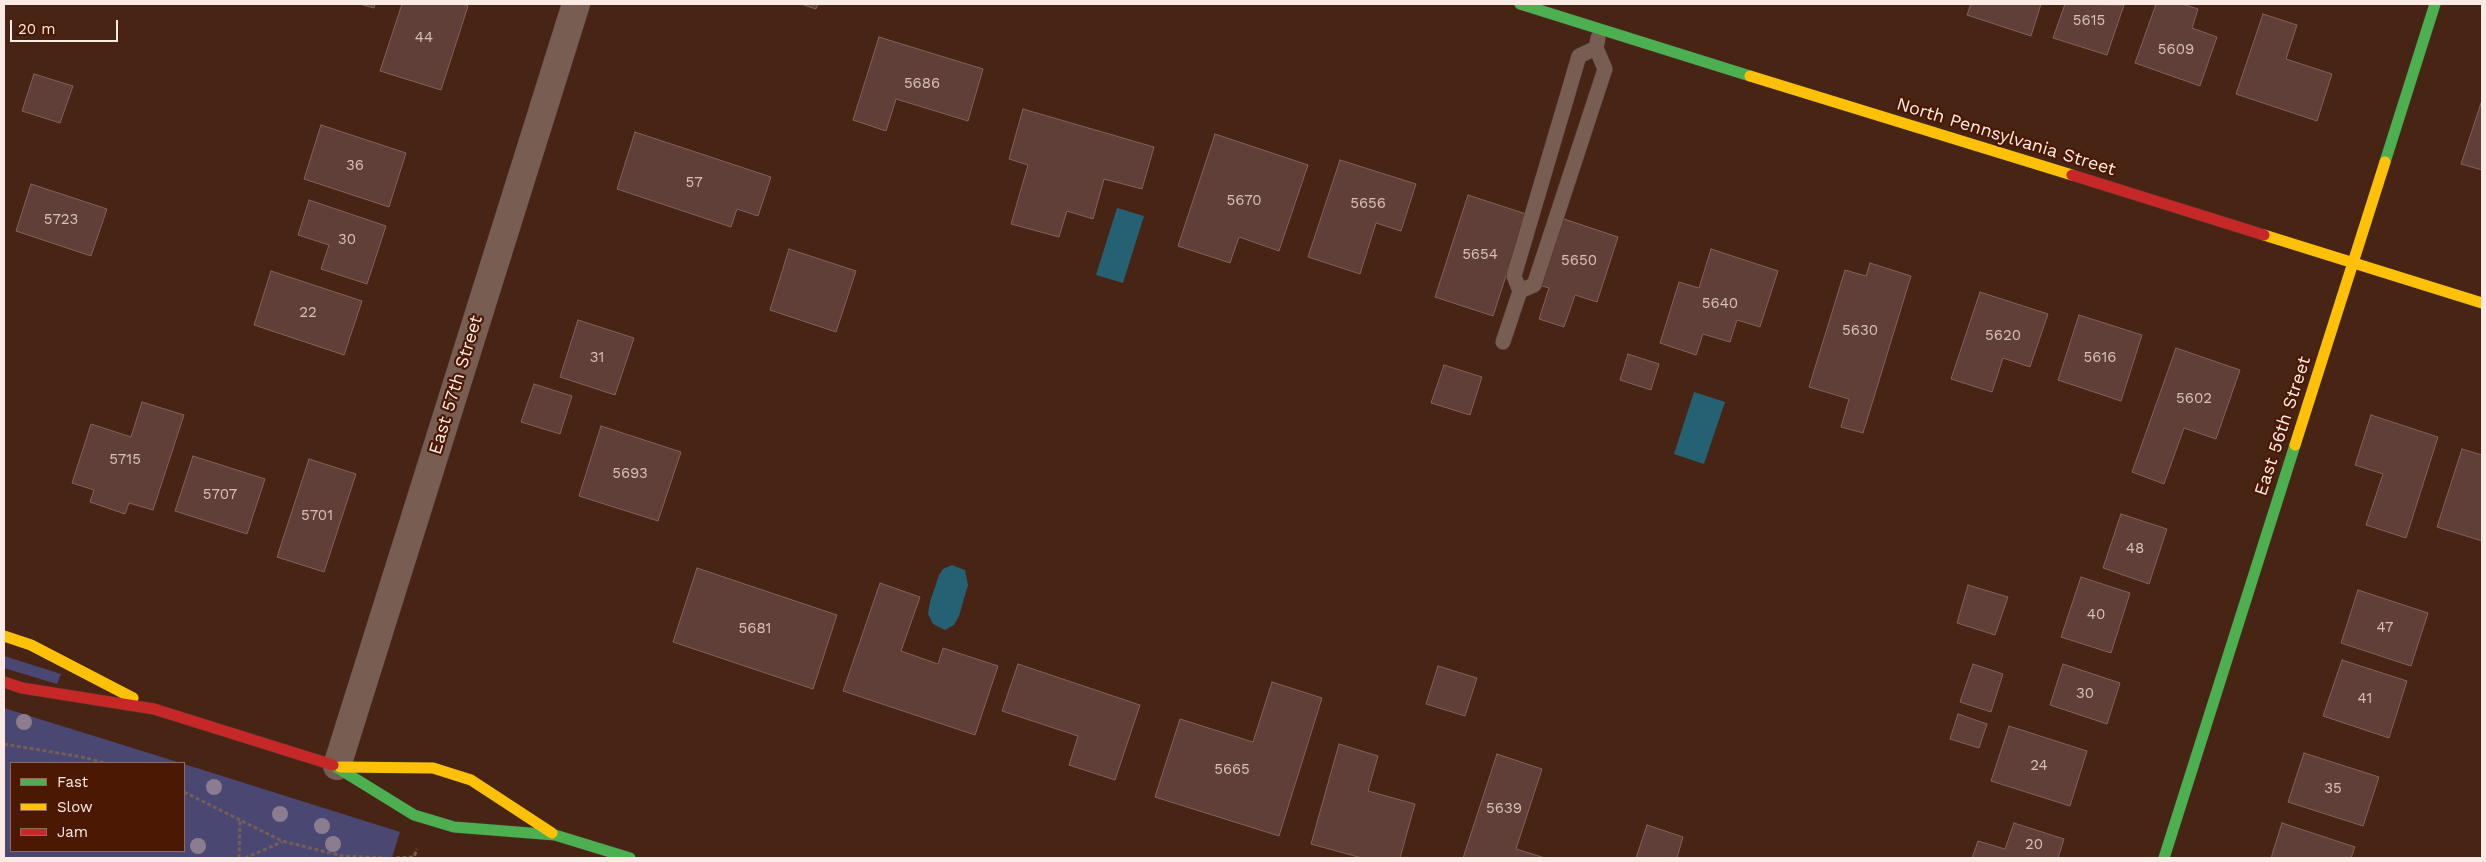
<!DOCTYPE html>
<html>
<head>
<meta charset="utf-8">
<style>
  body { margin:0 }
  #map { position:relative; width:2486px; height:862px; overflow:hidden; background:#482415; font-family:"Work Sans",sans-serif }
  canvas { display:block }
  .frame { position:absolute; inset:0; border:5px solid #fcebe4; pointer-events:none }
  .legend { position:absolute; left:10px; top:762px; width:175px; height:90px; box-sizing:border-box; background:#4a1803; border:1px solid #916c5d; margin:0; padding:6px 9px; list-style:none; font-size:15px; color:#fcebe4 }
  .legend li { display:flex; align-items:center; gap:10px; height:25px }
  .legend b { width:25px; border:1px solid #916c5d }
  .scale { position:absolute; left:10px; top:20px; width:108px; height:22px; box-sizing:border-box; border:2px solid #fcebe4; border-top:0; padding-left:6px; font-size:15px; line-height:18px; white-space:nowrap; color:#fcebe4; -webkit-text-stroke:4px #4a1803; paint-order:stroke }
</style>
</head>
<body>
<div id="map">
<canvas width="2486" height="862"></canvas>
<div class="frame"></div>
<ul class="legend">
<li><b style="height:6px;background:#4caf50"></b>Fast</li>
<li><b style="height:6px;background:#ffc107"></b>Slow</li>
<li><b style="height:6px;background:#c62828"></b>Jam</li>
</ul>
<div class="scale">20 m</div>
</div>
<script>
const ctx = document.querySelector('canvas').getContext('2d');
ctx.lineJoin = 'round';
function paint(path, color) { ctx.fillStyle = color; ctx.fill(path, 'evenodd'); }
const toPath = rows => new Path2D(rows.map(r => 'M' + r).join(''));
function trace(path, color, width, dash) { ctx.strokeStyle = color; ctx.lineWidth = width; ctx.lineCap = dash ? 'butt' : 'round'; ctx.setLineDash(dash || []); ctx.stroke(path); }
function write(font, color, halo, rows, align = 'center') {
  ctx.font = font + ' "Work Sans",sans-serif'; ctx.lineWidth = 4.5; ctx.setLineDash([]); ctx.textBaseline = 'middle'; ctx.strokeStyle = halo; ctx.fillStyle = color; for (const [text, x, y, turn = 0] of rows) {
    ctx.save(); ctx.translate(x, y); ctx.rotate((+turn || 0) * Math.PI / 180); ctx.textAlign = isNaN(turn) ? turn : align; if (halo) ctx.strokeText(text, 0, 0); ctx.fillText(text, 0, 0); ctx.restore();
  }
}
const green = toPath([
  [4,656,61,674,57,684,4,668],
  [4,708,181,763,11,763,11,851,184,851,184,764,400,832,392,858,4,858]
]);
const water = toPath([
  [1117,208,1144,216,1123,283,1096,275],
  [1694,392,1725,402,1704,464,1674,454],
  [952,565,965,570,968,585,959,616,954,625,945,630,933,624,928,614,930,602,939,575,943,569]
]);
const building = toPath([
  [360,4,375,4,374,8,360,4],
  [402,4,462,4,468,6,441,90,380,71,402,4],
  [801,4,818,4,816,9,801,4],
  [1971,4,2041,4,2031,36,1967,15,1971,4],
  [2065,4,2124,5,2107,55,2053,38,2065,4],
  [2156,4,2182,4,2198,9,2192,28,2217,37,2200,86,2135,63,2156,4],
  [2263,14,2297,25,2286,59,2332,74,2317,121,2236,94,2263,14],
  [879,37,983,69,968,121,896,99,886,131,853,120,879,37],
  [34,74,73,86,60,123,22,111,34,74],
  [2482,100,2482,170,2461,164,2482,100],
  [1023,109,1154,147,1142,189,1104,179,1093,219,1067,211,1059,237,1011,224,1028,165,1009,159,1023,109],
  [321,125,406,153,389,207,304,179,321,125],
  [635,132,771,177,758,216,737,209,731,227,617,189,635,132],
  [1215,134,1308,165,1279,251,1239,237,1230,263,1178,246,1215,134],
  [1340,160,1416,184,1401,231,1376,223,1360,274,1308,257,1340,160],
  [31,184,107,209,91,256,16,231,31,184],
  [1468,195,1526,214,1493,316,1435,297,1468,195],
  [309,200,386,226,367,284,321,269,329,245,298,235,309,200],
  [1561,218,1618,237,1597,302,1575,295,1564,327,1539,319,1549,288,1539,285,1561,218],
  [789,249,856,271,836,332,770,310,789,249],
  [1711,249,1778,271,1760,327,1737,320,1730,342,1703,334,1696,355,1660,343,1679,282,1699,288,1711,249],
  [1870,263,1911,276,1863,433,1841,427,1849,399,1809,387,1845,270,1866,276,1870,263],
  [271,271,362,301,344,355,254,325,271,271],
  [1980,292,2048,314,2030,367,2003,358,1992,392,1951,379,1980,292],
  [2079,315,2142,335,2121,401,2058,380,2079,315],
  [578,320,634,338,615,395,560,377,578,320],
  [2176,348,2240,370,2216,439,2184,428,2164,484,2132,472,2176,348],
  [1628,354,1659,364,1651,390,1620,380,1628,354],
  [1444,365,1482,377,1470,415,1431,403,1444,365],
  [534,384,572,396,560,434,521,422,534,384],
  [142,402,184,415,153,510,129,503,125,514,90,502,94,490,72,483,91,424,131,437,142,402],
  [2371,415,2438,437,2406,538,2366,525,2383,474,2355,465,2371,415],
  [601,426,681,452,658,521,579,496,601,426],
  [2462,449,2482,455,2482,541,2437,527,2462,449],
  [193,456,265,479,247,534,175,511,193,456],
  [309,459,356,474,324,572,277,557,309,459],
  [2121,514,2167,529,2149,584,2103,568,2121,514],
  [697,568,837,615,813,689,673,642,697,568],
  [2081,577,2130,593,2111,653,2061,637,2081,577],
  [880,583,920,597,901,651,938,664,943,648,998,666,975,735,843,691,880,583],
  [1968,585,2008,597,1995,635,1957,623,1968,585],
  [2358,590,2428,613,2411,666,2341,643,2358,590],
  [2342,660,2407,681,2389,738,2323,716,2342,660],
  [1018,664,1140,705,1115,780,1069,765,1078,736,1002,711,1018,664],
  [1973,664,2003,674,1991,712,1960,702,1973,664],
  [2063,664,2120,683,2107,724,2050,705,2063,664],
  [1438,666,1477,678,1465,716,1426,704,1438,666],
  [1272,682,1322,698,1279,836,1155,797,1180,719,1253,742,1272,682],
  [1958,714,1987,724,1979,748,1950,739,1958,714],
  [2009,726,2087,751,2070,806,1991,781,2009,726],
  [1339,744,1378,756,1368,791,1415,804,1400,858,1362,858,1311,844,1339,744],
  [2304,753,2379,777,2363,826,2288,802,2304,753],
  [1497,754,1542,769,1516,849,1545,858,1463,858,1497,754],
  [2014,823,2064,839,2058,858,1972,858,1978,841,2005,849,2014,823],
  [2282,823,2355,847,2351,858,2271,858,2282,823],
  [1647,825,1683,837,1677,858,1636,858,1647,825]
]);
const path = toPath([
  [4,744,82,757,105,763],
  [184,792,282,841,343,856,387,858],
  [239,858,240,820],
  [245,858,282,842],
  [396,858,414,857,417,849]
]);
const lane = toPath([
  [1520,291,1534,285,1605,69,1596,48,1598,38],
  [1503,342,1520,291,1514,276,1579,56,1596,48]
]);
const street = toPath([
  [337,766,576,4]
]);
const fast = toPath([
  [1520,4,1750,76],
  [2385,162,2435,4],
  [333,765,414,815,454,827,555,835,630,858],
  [2164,858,2295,445]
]);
const slow = toPath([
  [1750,76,2072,175],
  [2264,235,2482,303],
  [2295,445,2385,162],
  [4,636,31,645,133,698],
  [340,767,433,768,471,780,552,833]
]);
const jam = toPath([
  [2072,175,2264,235],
  [4,682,22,688,154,709,333,765]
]);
const trees = [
  [24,722],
  [214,787],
  [280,814],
  [322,826],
  [333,844],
  [198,846]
];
const numberNames = [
  ["5615",2089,21],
  ["44",424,38],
  ["5609",2176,50],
  ["5686",922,84],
  ["36",355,166],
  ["57",694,183],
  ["5670",1244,201],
  ["5656",1368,204],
  ["5723",61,220],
  ["30",347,240],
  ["5654",1480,255],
  ["5650",1579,261],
  ["5640",1720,304],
  ["22",308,313],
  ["5630",1860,331],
  ["5620",2003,336],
  ["31",597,358],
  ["5616",2100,358],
  ["5602",2194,399],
  ["5715",125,460],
  ["5693",630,474],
  ["5707",220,495],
  ["5701",317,516],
  ["48",2135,549],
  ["40",2096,615],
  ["47",2385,628],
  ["5681",755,629],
  ["30",2085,694],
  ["41",2365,699],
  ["24",2039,766],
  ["5665",1232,770],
  ["35",2333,789],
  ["5639",1504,809],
  ["20",2034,845]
];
const streetNames = [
  ["North Pennsylvania Street",2006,137,17],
  ["East 57th Street",456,385,-73],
  ["East 56th Street",2283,426,-72]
];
paint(green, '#4a4772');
paint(water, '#246172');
paint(building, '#613f39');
trace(building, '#82625b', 1);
trace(lane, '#4c362d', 16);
trace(street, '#4c362d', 29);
trace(fast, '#4c362d', 12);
trace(slow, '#4c362d', 12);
trace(jam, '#4c362d', 12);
trace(path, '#775e54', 3, [4, 2.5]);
trace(lane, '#785d52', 15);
trace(street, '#785d52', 28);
trace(fast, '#4caf50', 11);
trace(slow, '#ffc107', 11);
trace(jam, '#c62828', 11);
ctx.fillStyle = '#8b7d8f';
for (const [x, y] of trees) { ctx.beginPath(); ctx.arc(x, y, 8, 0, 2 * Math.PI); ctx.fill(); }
write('15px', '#d5c0b9', null, numberNames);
write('18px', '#fcebe4', '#4a1803', streetNames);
</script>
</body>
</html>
